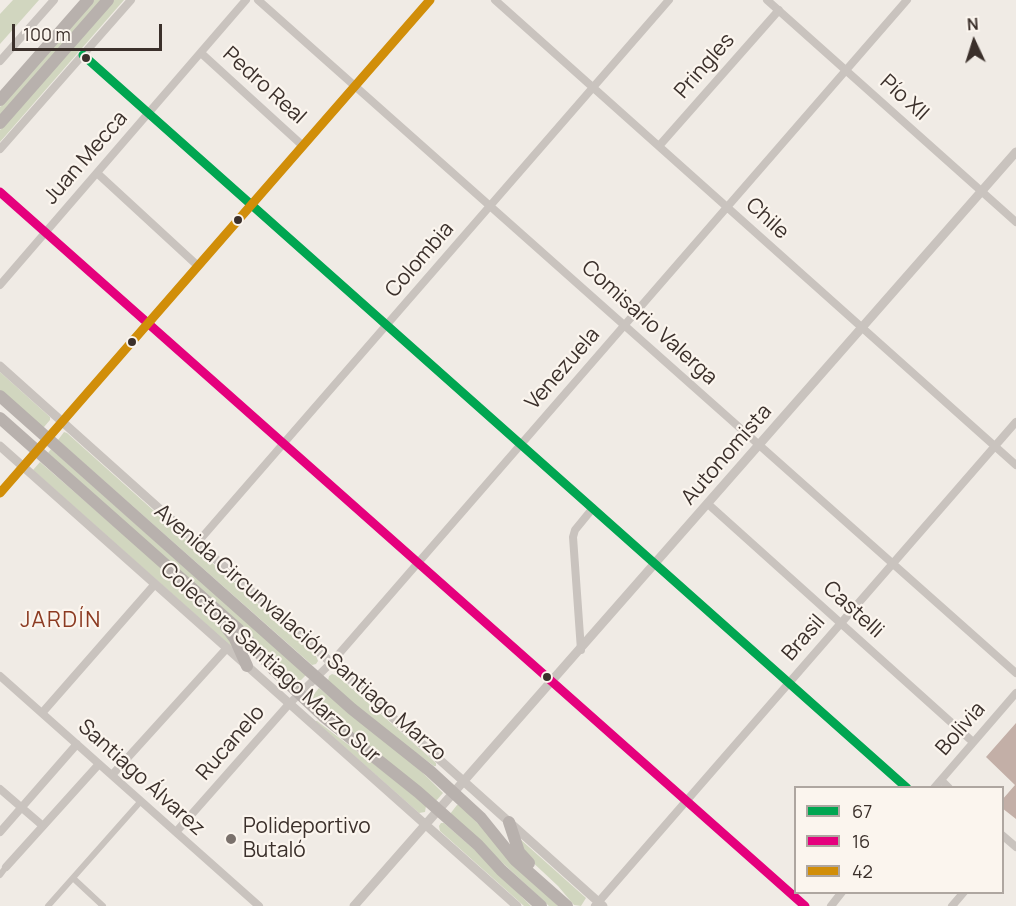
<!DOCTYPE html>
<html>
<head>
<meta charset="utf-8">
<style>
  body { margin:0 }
  #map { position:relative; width:1016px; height:906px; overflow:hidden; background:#f0ebe5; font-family:Manrope,sans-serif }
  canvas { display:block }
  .legend { position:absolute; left:794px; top:786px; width:210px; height:108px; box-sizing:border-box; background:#fbf5ee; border:2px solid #aea6a0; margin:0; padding:8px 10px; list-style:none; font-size:18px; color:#3b302b }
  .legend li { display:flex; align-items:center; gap:12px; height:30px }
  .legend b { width:30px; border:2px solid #aea6a0 }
  .north { position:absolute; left:944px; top:12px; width:60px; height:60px; -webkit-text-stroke:4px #fbf5ee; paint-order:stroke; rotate:356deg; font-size:16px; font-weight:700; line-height:24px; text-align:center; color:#3b302b }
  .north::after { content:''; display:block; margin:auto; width:21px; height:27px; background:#3b302b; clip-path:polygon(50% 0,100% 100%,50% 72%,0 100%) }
  .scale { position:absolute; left:12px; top:24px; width:150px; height:27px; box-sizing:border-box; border:3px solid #3b302b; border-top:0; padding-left:8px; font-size:18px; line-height:21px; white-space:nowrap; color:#3b302b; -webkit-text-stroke:4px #fbf5ee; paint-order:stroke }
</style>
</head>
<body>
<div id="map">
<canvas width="1016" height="906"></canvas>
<ul class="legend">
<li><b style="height:8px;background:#00a651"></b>67</li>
<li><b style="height:8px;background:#e5007d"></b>16</li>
<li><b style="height:8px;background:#d18e09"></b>42</li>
</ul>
<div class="north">N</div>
<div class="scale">100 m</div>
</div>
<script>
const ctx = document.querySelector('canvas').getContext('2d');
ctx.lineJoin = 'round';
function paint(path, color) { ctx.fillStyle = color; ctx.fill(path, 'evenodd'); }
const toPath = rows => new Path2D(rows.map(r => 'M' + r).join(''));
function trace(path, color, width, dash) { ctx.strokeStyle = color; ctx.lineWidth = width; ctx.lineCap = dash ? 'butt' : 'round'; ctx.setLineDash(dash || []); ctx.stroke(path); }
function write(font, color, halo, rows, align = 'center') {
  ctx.font = font + ' Manrope,sans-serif'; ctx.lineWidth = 4.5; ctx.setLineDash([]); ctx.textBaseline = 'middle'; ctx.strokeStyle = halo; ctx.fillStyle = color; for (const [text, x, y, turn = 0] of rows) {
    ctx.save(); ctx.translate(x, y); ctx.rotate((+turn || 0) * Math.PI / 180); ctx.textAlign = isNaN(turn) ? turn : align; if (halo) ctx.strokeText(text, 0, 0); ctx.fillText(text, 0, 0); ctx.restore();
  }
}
const green = toPath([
  [13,0,39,0,0,44,0,14],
  [94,0,102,0,0,116,0,107],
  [114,0,124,0,0,142,0,130],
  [0,372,50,417,50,420,44,427,42,427,0,390],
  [64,432,67,433,316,656,318,661,316,664,312,665,58,440],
  [51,449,306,675,297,684,267,656,248,632,48,453],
  [40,462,170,575,196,605,228,634,233,648,33,470],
  [332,674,338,676,436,763,436,766,434,766,375,723,328,681,329,676],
  [319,688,413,763,443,793,436,801,333,719,311,698],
  [315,721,317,721,399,783,426,806,425,812,419,813],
  [457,805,460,805,558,906,549,906,450,814],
  [441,823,444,823,476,851,531,906,524,906,440,831,439,826],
  [520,839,586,898,581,906,574,905,558,886,527,857]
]);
const building = toPath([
  [1016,723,1016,819,1002,808,1002,800,1015,785,986,757]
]);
const pedestrian = toPath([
  [0,875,6,867],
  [73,878,103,906],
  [48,906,141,801]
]);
const minor = toPath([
  [258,0,1016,673],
  [495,0,1016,465],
  [767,0,1016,222],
  [201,53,303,146],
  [83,55,907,788],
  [0,61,54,0],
  [659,146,779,10],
  [0,149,131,0],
  [97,173,198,266],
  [0,192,805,906],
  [0,285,246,0],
  [0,493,430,0],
  [708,504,973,742],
  [197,543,669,0],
  [581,650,573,537,575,530,593,508],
  [0,676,259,906],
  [42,713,155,584],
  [112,775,227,648],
  [941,780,949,788],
  [934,788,1016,693],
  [0,789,43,826],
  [0,832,77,744],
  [176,832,289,704,331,663,907,0],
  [1002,835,1016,847],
  [6,867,99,764],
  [595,906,1016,422],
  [831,906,842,892],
  [952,906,964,892]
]);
const tertiary = toPath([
  [0,366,603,906],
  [0,446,517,906],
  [354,906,1016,152]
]);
const primary = toPath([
  [0,100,88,0],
  [0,123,108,0],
  [0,396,352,709,430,771,481,818,515,860,567,906],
  [0,418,238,629,274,670,323,716,418,792,478,845,501,870,541,906],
  [226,627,235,639,247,666],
  [509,822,519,852,529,863]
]);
const bus1 = toPath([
  [83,55,907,788]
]);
const bus2 = toPath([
  [0,192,805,906]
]);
const bus3 = toPath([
  [0,493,430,0]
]);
const markers = [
  [86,58,5,"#3b302b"],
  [238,220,5,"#3b302b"],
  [132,342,5,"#3b302b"],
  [547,677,5,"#3b302b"],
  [231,839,6,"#7a716c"]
];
const streetNames = [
  ["Pringles",705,66,-49],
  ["Pedro Real",264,86,42],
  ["Pío XII",904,98,42],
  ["Juan Mecca",86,158,-49],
  ["Chile",767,219,42],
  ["Colombia",420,260,-49],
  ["Comisario Valerga",649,323,42],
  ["Venezuela",563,369,-49],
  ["Autonomista",727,455,-49],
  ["Castelli",853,610,42],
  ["Avenida Circunvalación Santiago Marzo",300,633,41],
  ["Brasil",804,638,-49],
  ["Colectora Santiago Marzo Sur",270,663,42],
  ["Bolivia",961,729,-49],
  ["Rucanelo",231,743,-49],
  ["Santiago Álvarez",141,778,42]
];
const poiNames = [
  ["Polideportivo",243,827],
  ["Butaló",243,851]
];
const neighbourhoodNames = [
  ["JARDÍN",61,621]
];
paint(green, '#d1d6bf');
paint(building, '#c3afa7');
trace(pedestrian, '#c9c3be', 6);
trace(minor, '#c9c3be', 8);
trace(tertiary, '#c9c3be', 9);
trace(primary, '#b8b1ad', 12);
trace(bus1, '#00a651', 9);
trace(bus2, '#e5007d', 9);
trace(bus3, '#d18e09', 9);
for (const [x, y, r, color] of markers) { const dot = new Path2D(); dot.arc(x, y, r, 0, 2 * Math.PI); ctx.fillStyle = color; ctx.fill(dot); trace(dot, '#fbf5ee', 2); }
write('21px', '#3b302b', '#fbf5ee', streetNames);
write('21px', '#3b302b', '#fbf5ee', poiNames, 'left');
ctx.letterSpacing = '1.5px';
write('22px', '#8c3b22', '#fbf5ee', neighbourhoodNames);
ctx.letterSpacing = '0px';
</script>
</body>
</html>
